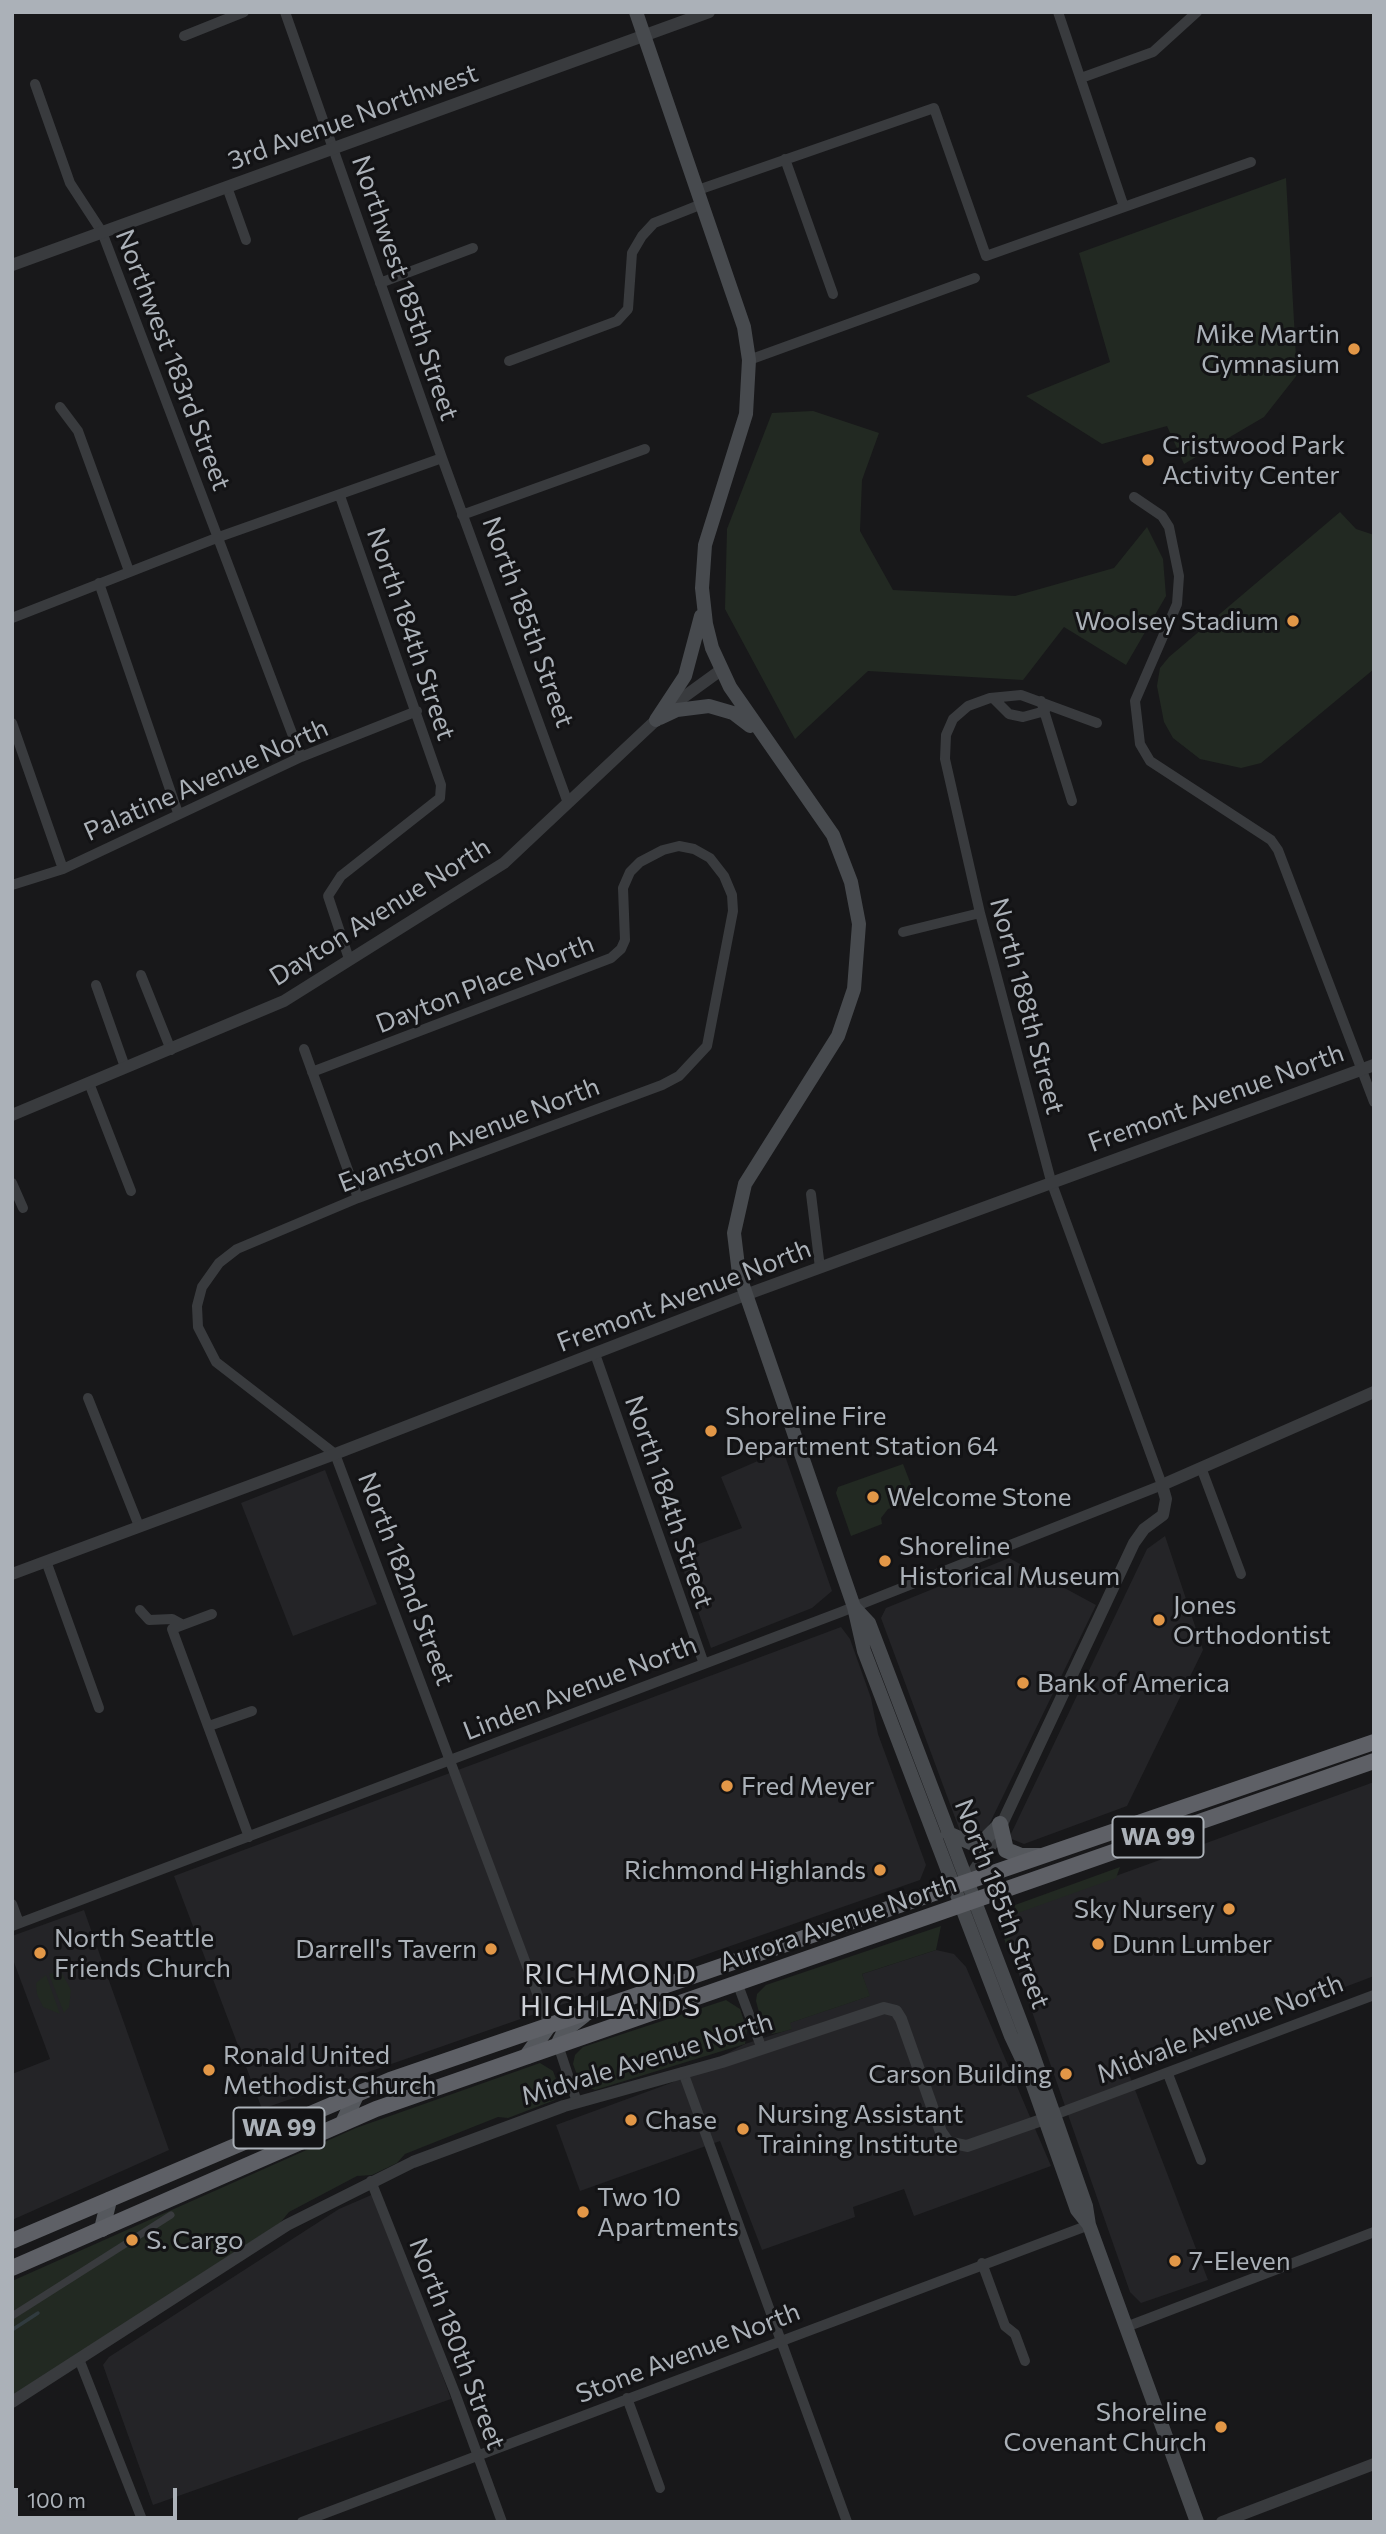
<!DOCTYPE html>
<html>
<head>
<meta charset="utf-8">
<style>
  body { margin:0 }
  #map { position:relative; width:1386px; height:2534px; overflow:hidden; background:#18181a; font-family:Commissioner,sans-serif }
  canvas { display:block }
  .frame { position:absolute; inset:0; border:14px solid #abb1b8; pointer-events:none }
  .scale { position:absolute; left:14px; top:2488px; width:163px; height:32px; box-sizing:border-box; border:4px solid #abb1b8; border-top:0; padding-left:9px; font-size:21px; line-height:24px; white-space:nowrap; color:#abb1b8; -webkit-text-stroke:5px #131315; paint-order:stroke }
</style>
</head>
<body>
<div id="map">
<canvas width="1386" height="2534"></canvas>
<div class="frame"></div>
<div class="scale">100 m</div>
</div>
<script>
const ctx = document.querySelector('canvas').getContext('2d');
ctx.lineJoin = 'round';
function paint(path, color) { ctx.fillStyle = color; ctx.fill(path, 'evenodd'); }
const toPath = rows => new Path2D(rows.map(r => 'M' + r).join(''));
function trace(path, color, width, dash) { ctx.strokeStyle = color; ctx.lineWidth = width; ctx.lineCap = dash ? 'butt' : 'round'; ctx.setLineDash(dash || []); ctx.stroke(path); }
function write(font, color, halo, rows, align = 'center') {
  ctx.font = font + ' Commissioner,sans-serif'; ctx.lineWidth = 6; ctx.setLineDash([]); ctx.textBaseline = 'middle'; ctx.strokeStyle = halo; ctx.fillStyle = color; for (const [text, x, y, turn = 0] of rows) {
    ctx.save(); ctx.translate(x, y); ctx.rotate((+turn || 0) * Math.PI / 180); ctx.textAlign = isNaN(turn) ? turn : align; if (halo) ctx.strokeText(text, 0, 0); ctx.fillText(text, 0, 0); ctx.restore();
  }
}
const built = toPath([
  [783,1450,832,1591,812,1608,711,1648,677,1552,742,1528,721,1477],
  [325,1470,377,1604,293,1636,241,1503],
  [1165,1536,1203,1650,1127,1806,1024,1844,1009,1838,1147,1549],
  [1009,1558,1096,1605,986,1831,960,1831,881,1618,886,1608],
  [841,1627,850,1639,871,1698,878,1734,926,1865,920,1880,262,2109,174,1876],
  [1374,1782,1374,1976,1258,2020,1213,2044,1129,2074,1208,2280,1141,2303,1130,2292,1007,1940,1006,1923,1014,1913],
  [84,1910,169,2150,12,2220,12,2074,50,2059,12,1957,12,1936],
  [936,1950,954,1954,966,1967,1051,2166,914,2216,904,2189,853,2207,855,2217,762,2250,720,2141,580,2191,556,2125,671,2083,745,2044,791,2029,789,2023,869,1996,862,1974],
  [376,2193,451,2399,153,2505,103,2365,109,2357,339,2209]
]);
const green = toPath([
  [1286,178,1297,375,1264,417,1184,464,1167,426,1102,444,1026,396,1110,362,1079,253],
  [813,411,879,433,862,480,860,531,893,590,1015,596,1114,568,1147,527,1163,559,1166,596,1126,665,1064,627,1023,680,868,671,795,739,725,609,727,529,772,413],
  [1340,512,1356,529,1374,535,1374,669,1261,763,1241,768,1200,759,1173,738,1164,722,1157,686,1160,668,1169,657],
  [903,1464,917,1500,888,1509,881,1518,882,1524,851,1536,836,1493,838,1487],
  [1120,1867,1116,1878,1018,1913,1009,1924,1010,1942,1006,1944,998,1921,1004,1909],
  [941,1926,936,1950,862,1974,870,1996,790,2023,792,2029,782,2032,772,2034,762,2023,756,2001,757,1994,766,1985],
  [61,1972,71,1990,69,2007,64,2013,49,1974],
  [46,1975,60,2014,43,2007,37,1994,36,1983],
  [726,2000,740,2009,747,2030,745,2044,595,2090,580,2083,573,2064,575,2055,583,2047],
  [540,2063,553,2071,556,2079,560,2090,555,2100,508,2118,498,2117,405,2154,397,2163,372,2175,357,2176,289,2212,280,2223,12,2396,12,2281,356,2128]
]);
const stream = toPath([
  [12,2330,38,2313]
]);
const pedestrian = toPath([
  [12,2316,171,2215]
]);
const minor = toPath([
  [285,12,442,458,568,803],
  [1058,12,1124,207],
  [184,36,244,12],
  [1081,78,1153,52,1197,12],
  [35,84,70,183,102,232,301,757],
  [785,159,833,294],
  [227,187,246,240],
  [698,190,934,108,986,256,1251,162],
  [380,283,473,248],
  [749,360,975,278],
  [509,361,617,321,628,309,632,253,642,236,654,223,702,204],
  [60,407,78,431,129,571],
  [340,496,441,785,440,798,341,876,328,896,349,959],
  [1134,497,1162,516,1169,527,1179,576,1177,604,1135,701,1140,744,1150,761,1271,840,1278,850,1374,1102],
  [462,515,645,449],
  [99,583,178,813],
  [12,618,219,537,442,458],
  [993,698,1009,714,1023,717,1045,711],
  [1041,701,1072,801],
  [12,723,63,869],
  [12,885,63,869,301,757,417,711],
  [903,932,980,913],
  [141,975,171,1050],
  [96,985,125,1067],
  [304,1049,358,1198],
  [312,1072,611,958,621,949,625,940,623,888,630,872,640,862,663,850,679,846,694,849,710,858,724,876,732,895,733,911,707,1046,679,1076,662,1085,358,1198,237,1249,219,1263,202,1287,197,1306,198,1327,216,1362,335,1454,549,2025],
  [89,1083,131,1191],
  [12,1183,23,1208],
  [811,1194,820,1268],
  [595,1354,704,1664],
  [88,1398,139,1526],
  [1202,1470,1241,1574],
  [46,1561,99,1708],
  [140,1610,149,1620,172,1619,183,1625],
  [212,1614,172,1629,249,1837],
  [209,1726,252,1711],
  [12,1904,19,1923],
  [12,1926,841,1612,1162,1485,1051,1181,980,913,945,759,946,735,953,719,968,706,990,698,1021,695,1097,723],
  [738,1985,762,2049],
  [558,2045,577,2102],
  [683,2072,847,2522],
  [1168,2074,1201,2160],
  [1054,2115,1374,1995],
  [371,2181,455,2393,502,2522],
  [982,2263,1005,2326,1015,2334,1025,2361],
  [1126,2327,1374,2232],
  [79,2359,143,2522],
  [627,2398,660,2488],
  [302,2522,1089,2225]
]);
const tertiary = toPath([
  [12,265,709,12],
  [12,1115,284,1001,504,863,670,707,721,670],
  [12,1574,335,1454,745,1295,1374,1065],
  [967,1881,994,1841,1134,1543,1144,1529,1163,1515,1166,1499,1162,1485,1374,1392],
  [12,2402,287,2225,413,2162,564,2106,722,2062,884,2008,896,2011,901,2019,941,2132,948,2142,967,2146,1053,2116],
  [1222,2522,1374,2464]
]);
const secondary = toPath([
  [636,12,744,327,749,360,746,414,705,545,702,588,706,624,712,648,730,687,833,835,851,882,859,924,854,989,838,1036,745,1184,734,1233,739,1274,854,1607,864,1651,1011,2036,1029,2074,1077,2210,1089,2225],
  [660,718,677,710,709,706,733,713,750,726],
  [656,720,685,676,701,616],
  [854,1607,869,1623,1031,2049,1086,2206,1089,2225,1197,2522],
  [948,1833,973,1844,986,1838,1000,1824]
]);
const primary = toPath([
  [1000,1824,1006,1850,1021,1856,1039,1856],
  [558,2045,566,2029,584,2015],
  [527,2056,549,2025],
  [343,2123,357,2093],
  [102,2229,109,2200]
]);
const trunk = toPath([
  [12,2241,390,2080,1374,1742],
  [12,2268,376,2109,1374,1761]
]);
const markers = [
  [1354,349,7,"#e29747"],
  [1148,460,7,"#e29747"],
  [1293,621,7,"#e29747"],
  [711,1431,7,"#e29747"],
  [873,1497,7,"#e29747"],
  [885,1561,7,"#e29747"],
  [1159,1620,7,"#e29747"],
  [1023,1683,7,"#e29747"],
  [727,1786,7,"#e29747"],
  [880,1870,7,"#e29747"],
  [1229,1909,7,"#e29747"],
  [1098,1944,7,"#e29747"],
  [491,1949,7,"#e29747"],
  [40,1953,7,"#e29747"],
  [209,2070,7,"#e29747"],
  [1066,2074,7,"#e29747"],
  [631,2120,7,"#e29747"],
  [743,2129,7,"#e29747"],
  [583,2212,7,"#e29747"],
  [132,2240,7,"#e29747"],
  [1175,2261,7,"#e29747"],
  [1221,2427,7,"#e29747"]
];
const shields = [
  [1158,1837,91],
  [279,2128,91]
];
const shieldNames = [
  ["WA 99",1158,1837],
  ["WA 99",279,2128]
];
const streetNames = [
  ["3rd Avenue Northwest",353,117,-20],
  ["Northwest 185th Street",405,288,71],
  ["Northwest 183rd Street",173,360,69],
  ["North 185th Street",528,622,70],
  ["North 184th Street",411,634,71],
  ["Palatine Avenue North",206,780,-24],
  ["Dayton Avenue North",380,912,-32],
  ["Dayton Place North",485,984,-21],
  ["North 188th Street",1027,1006,75],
  ["Fremont Avenue North",1216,1098,-20],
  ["Evanston Avenue North",469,1135,-21],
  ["Fremont Avenue North",684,1296,-21],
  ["North 184th Street",669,1502,71],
  ["North 182nd Street",406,1579,69],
  ["Linden Avenue North",580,1688,-21],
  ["North 185th Street",1002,1904,69],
  ["Aurora Avenue North",838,1923,-19],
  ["Midvale Avenue North",1220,2029,-21],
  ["Midvale Avenue North",647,2059,-17],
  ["North 180th Street",457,2344,69],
  ["Stone Avenue North",688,2353,-21]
];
const poiNames = [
  ["Mike Martin",1340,334,"right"],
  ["Gymnasium",1340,364,"right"],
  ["Cristwood Park",1162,445],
  ["Activity Center",1162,475],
  ["Woolsey Stadium",1279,621,"right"],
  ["Shoreline Fire",725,1416],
  ["Department Station 64",725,1446],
  ["Welcome Stone",887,1497],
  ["Shoreline",899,1546],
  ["Historical Museum",899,1576],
  ["Jones",1173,1605],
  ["Orthodontist",1173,1635],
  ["Bank of America",1037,1683],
  ["Fred Meyer",741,1786],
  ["Richmond Highlands",866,1870,"right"],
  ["Sky Nursery",1215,1909,"right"],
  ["North Seattle",54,1938],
  ["Friends Church",54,1968],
  ["Dunn Lumber",1112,1944],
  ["Darrell's Tavern",477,1949,"right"],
  ["Ronald United",223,2055],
  ["Methodist Church",223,2085],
  ["Carson Building",1052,2074,"right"],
  ["Nursing Assistant",757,2114],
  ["Training Institute",757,2144],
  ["Chase",645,2120],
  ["Two 10",597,2197],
  ["Apartments",597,2227],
  ["S. Cargo",146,2240],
  ["7-Eleven",1189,2261],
  ["Shoreline",1207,2412,"right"],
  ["Covenant Church",1207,2442,"right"]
];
const neighbourhoodNames = [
  ["RICHMOND",611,1975],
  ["HIGHLANDS",611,2007]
];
paint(built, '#242427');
paint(green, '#222922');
trace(stream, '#313b3f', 3.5);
trace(pedestrian, '#393b3e', 7);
trace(minor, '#393b3e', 10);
trace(tertiary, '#393b3e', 12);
trace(secondary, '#474a4e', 14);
trace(primary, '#55585d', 16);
trace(trunk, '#5e6066', 16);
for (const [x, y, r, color] of markers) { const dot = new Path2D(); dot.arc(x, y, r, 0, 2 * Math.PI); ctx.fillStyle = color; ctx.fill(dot); trace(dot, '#131315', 2.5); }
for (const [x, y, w] of shields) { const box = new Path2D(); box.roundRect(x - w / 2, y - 20.5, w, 41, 5); ctx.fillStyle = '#131315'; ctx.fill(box); trace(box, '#abb1b8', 2); }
write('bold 24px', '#abb1b8', null, shieldNames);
write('26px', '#abb1b8', '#131315', streetNames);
write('26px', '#abb1b8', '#131315', poiNames, 'left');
ctx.letterSpacing = '2px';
write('28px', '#cccfd5', '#131315', neighbourhoodNames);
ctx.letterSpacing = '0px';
</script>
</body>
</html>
